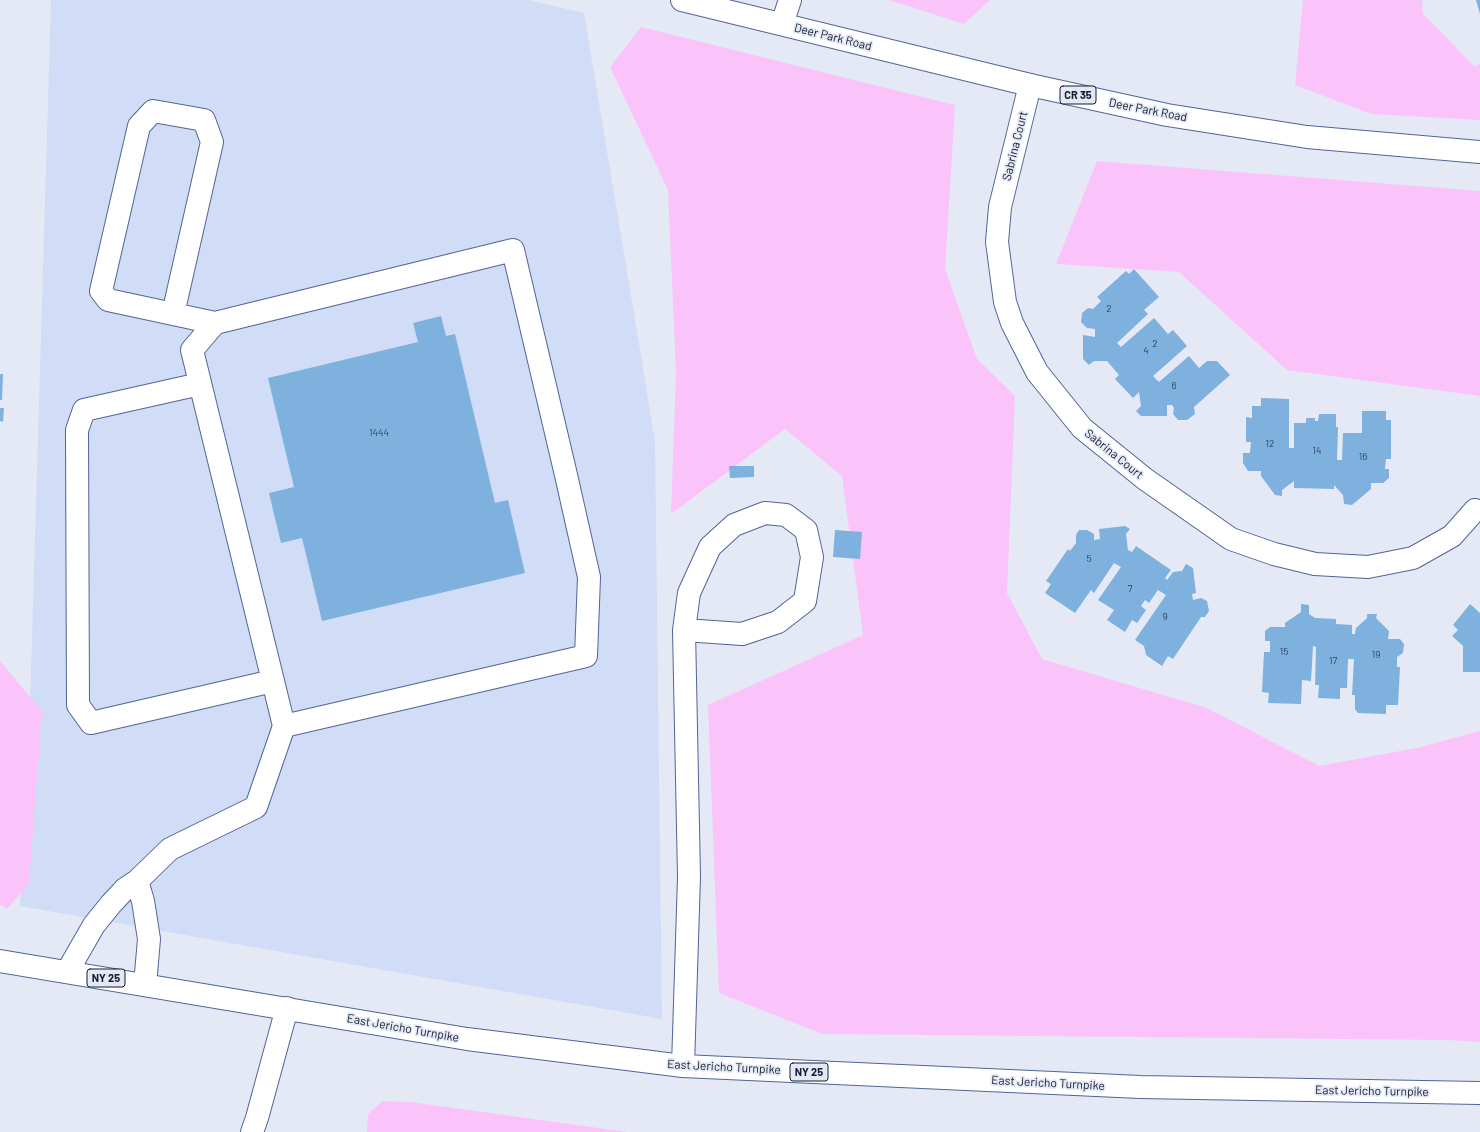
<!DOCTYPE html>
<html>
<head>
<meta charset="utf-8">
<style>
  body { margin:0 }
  canvas { display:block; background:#e4e9f5 }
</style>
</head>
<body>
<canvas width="1480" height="1132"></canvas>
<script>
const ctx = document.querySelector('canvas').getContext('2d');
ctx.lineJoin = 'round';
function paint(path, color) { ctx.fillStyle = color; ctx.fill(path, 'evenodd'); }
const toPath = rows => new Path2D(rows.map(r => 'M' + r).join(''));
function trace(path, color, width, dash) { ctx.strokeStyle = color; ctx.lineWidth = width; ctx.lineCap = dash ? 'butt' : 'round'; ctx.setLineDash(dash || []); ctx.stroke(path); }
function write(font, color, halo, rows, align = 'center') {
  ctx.font = font + ' Barlow,sans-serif'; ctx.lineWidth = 3.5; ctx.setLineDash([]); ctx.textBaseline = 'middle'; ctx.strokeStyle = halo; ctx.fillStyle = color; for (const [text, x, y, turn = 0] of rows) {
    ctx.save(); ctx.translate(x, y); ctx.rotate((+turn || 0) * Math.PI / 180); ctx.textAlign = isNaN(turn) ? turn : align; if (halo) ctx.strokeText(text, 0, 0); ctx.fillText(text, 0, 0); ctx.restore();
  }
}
const built = toPath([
  [51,0,528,0,584,13,655,441,662,1019,20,906,30,704]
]);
const green = toPath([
  [889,0,990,0,964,24],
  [1303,0,1422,0,1423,14,1474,66,1480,64,1480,120,1371,114,1295,85],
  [641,27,955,105,945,269,977,359,1015,396,1007,593,1042,659,1207,708,1319,766,1417,748,1480,731,1480,1042,1447,1040,822,1034,719,993,708,705,863,635,842,476,785,429,671,514,676,373,668,190,610,67],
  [1097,161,1480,191,1480,396,1287,370,1179,272,1056,264],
  [0,661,42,711,29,884,7,909,0,905],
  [383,1101,411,1102,627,1132,367,1132,368,1114]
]);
const building = toPath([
  [1476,0,1480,0,1480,14],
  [1134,269,1159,297,1144,310,1148,314,1117,343,1121,347,1154,318,1168,334,1173,330,1187,346,1153,376,1159,382,1189,356,1199,368,1207,361,1217,361,1230,375,1194,407,1195,414,1187,420,1178,420,1173,414,1174,408,1172,405,1167,405,1167,416,1141,416,1136,411,1141,406,1139,392,1133,398,1115,379,1119,375,1107,361,1094,361,1089,365,1083,359,1083,335,1095,337,1095,329,1087,328,1081,322,1082,313,1088,308,1093,309,1101,301,1097,297,1126,271,1129,274],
  [441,316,446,336,455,334,495,503,508,500,525,573,322,621,302,538,281,543,269,493,294,487,268,378,418,342,413,323],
  [0,374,3,374,2,400,0,400],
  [1261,398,1289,399,1289,448,1294,448,1294,423,1306,423,1306,418,1315,418,1315,421,1318,421,1319,414,1336,414,1336,427,1338,427,1337,460,1342,460,1343,433,1362,433,1362,411,1386,411,1386,420,1391,420,1391,459,1386,459,1385,469,1389,469,1389,478,1383,483,1371,483,1371,489,1352,505,1344,504,1343,495,1334,485,1334,489,1294,488,1294,481,1282,490,1282,496,1275,495,1261,476,1261,471,1248,471,1243,463,1243,453,1250,453,1251,442,1246,442,1246,417,1252,418,1252,406,1261,406],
  [0,408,4,408,3,422,0,421],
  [729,466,754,466,754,477,730,478],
  [1125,526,1130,529,1126,534,1128,550,1132,552,1136,546,1171,570,1165,578,1167,580,1173,572,1182,571,1186,564,1193,568,1196,593,1192,594,1193,600,1201,598,1207,601,1209,611,1205,617,1201,617,1173,659,1168,656,1162,666,1146,655,1144,646,1135,640,1166,595,1158,590,1149,603,1145,600,1141,606,1146,610,1137,623,1132,620,1125,632,1107,620,1114,610,1098,600,1121,567,1114,563,1094,593,1091,590,1075,613,1045,593,1051,584,1046,581,1068,549,1070,551,1076,543,1076,535,1079,530,1087,530,1094,534,1094,540,1100,539,1099,529],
  [835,530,862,532,860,559,833,557],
  [1301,604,1309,605,1309,614,1315,618,1336,619,1336,624,1352,625,1352,634,1355,634,1356,628,1367,618,1367,614,1377,614,1376,618,1389,631,1388,639,1400,639,1404,644,1403,653,1397,657,1397,667,1400,667,1398,705,1386,705,1386,714,1358,713,1355,709,1355,695,1352,695,1354,659,1348,659,1347,688,1340,688,1340,699,1318,698,1319,685,1315,685,1316,647,1313,646,1311,681,1302,680,1301,704,1268,703,1269,693,1262,692,1264,652,1270,652,1270,641,1265,641,1265,631,1270,627,1285,627,1285,623,1301,612],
  [1470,604,1480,613,1480,672,1463,672,1463,646,1452,636,1458,630,1453,625]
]);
const minor = toPath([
  [782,24,790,0],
  [1030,85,1000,207,997,242,1005,302,1012,323,1037,372,1082,428,1145,479,1231,539,1274,554,1315,564,1368,567,1413,558,1452,536,1475,510],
  [173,314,212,142,204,120,153,111,139,126,101,291,108,300,215,323],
  [200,384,84,410,77,430,78,705,91,723,273,681],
  [137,881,143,901,149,939,145,985],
  [67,972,94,925,111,904,125,889,137,881,170,849,256,807,284,726,192,350,215,323,513,250,566,475,589,577,586,656,284,726],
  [683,1066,689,877,684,630,689,593,710,547,734,525,765,513,786,515,806,530,812,557,805,601,778,622,742,634,684,630],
  [252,1132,257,1118,287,1008]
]);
const major = toPath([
  [682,0,1030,85,1167,115,1307,137,1480,152],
  [0,961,467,1039,683,1066,1140,1087,1480,1093]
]);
const numberNames = [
  ["2",1109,309],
  ["2",1155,344],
  ["4",1146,351],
  ["6",1174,386],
  ["1444",379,433],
  ["12",1270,444],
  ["14",1317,451],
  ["16",1363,457],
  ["5",1089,559],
  ["7",1130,589],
  ["9",1165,617],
  ["15",1284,652],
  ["19",1376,655],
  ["17",1333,661]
];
const shields = [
  [1078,95,36],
  [106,978,38],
  [809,1072,38]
];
const shieldNames = [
  ["CR 35",1078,95],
  ["NY 25",106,978],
  ["NY 25",809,1072]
];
const streetNames = [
  ["Deer Park Road",833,37,14],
  ["Deer Park Road",1148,110,11],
  ["Sabrina Court",1015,146,-76],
  ["Sabrina Court",1114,454,39],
  ["East Jericho Turnpike",403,1028,10],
  ["East Jericho Turnpike",724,1067,3],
  ["East Jericho Turnpike",1048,1083,3],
  ["East Jericho Turnpike",1372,1091,1]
];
paint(built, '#d1ddf6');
paint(green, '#fac4fb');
paint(building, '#7eb1dd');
trace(minor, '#506597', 24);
trace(major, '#506597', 24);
trace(minor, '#fff', 22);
trace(major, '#fff', 22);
write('10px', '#2e415b', null, numberNames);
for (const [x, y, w] of shields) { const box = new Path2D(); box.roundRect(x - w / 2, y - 9, w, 18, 3); ctx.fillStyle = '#e4e9f5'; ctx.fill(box); trace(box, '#131c30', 1); }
write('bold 11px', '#131c30', null, shieldNames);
write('12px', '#131c30', '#e4e9f5', streetNames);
</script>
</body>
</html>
